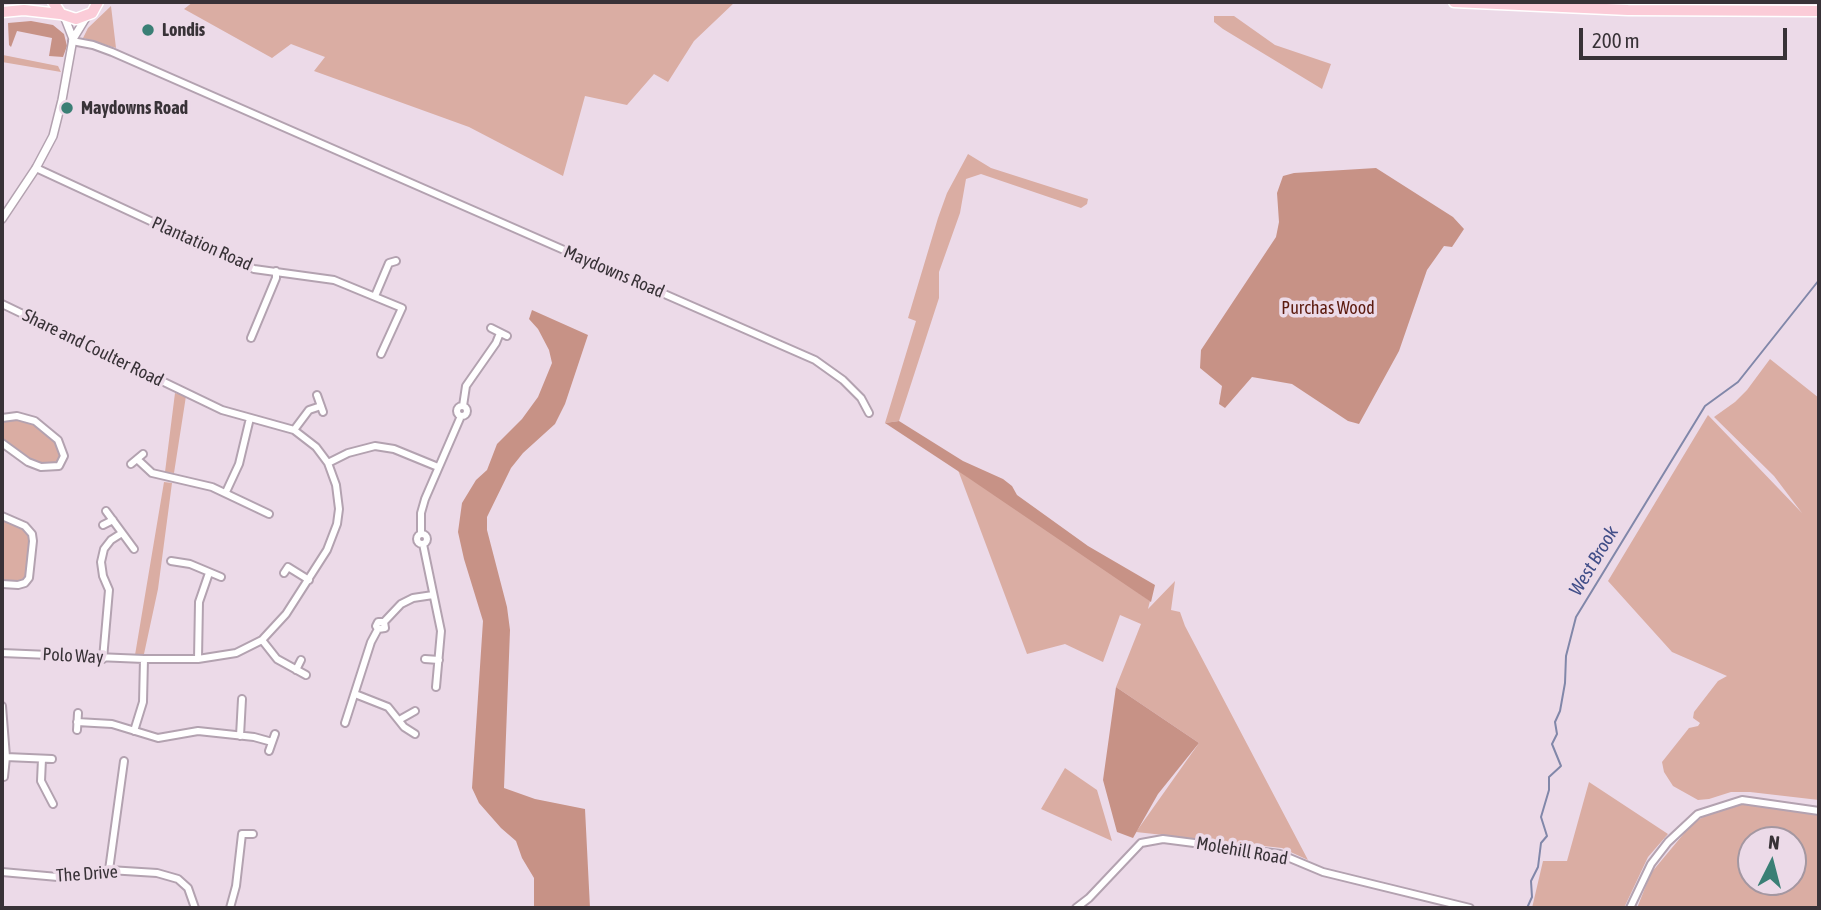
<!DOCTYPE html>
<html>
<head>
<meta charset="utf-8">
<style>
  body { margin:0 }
  #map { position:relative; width:1821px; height:910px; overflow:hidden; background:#ecdae8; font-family:"Asap Condensed",sans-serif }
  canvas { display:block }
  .frame { position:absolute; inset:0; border:4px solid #383237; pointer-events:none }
  .north { position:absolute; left:1737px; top:826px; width:70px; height:70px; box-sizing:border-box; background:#ecdae8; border:2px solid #a497a1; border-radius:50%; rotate:6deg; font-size:19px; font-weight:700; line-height:28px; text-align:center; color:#383237 }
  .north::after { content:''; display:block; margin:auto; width:24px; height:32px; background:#3a7f75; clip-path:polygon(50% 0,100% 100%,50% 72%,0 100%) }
  .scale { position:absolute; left:1579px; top:28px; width:208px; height:32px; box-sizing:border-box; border:4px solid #383237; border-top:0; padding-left:9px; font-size:21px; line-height:24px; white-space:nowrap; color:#383237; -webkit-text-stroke:5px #ecdae8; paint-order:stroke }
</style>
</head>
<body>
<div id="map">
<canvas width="1821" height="910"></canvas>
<div class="frame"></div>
<div class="north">N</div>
<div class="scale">200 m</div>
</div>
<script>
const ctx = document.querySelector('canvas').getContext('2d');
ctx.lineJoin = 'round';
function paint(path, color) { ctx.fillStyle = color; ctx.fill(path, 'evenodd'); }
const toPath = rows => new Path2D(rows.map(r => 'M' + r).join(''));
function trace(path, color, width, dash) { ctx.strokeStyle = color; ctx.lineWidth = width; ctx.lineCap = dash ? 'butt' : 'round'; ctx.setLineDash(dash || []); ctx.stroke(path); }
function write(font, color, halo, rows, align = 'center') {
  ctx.font = font + ' "Asap Condensed",sans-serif'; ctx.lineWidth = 7; ctx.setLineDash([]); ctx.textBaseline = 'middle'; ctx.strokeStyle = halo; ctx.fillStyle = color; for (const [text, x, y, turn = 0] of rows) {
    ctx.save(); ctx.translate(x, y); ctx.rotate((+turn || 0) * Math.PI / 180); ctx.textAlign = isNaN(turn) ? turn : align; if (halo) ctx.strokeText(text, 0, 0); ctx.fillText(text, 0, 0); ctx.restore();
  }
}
const green = toPath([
  [193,2,735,2,694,41,668,82,654,74,627,105,585,96,563,176,469,127,314,71,325,57,291,44,272,58,184,9],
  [111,6,116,48,83,38,88,28],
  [1214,16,1234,16,1275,45,1331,64,1322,89,1223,29,1214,22],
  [3,55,58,66,61,72,2,62],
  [968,154,991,168,1088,199,1087,204,1081,208,981,174,966,179,960,213,939,272,939,298,899,421,885,423,916,321,908,318,938,218,947,193],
  [1770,359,1819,398,1819,800,1750,792,1731,792,1709,799,1698,800,1673,786,1664,772,1662,762,1689,728,1698,726,1700,723,1693,718,1694,712,1718,681,1727,676,1672,652,1608,581,1708,415,1802,513,1774,476,1714,417,1735,402,1747,390],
  [175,393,186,396,174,473,165,472],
  [12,418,27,420,54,439,62,455,60,460,45,466,32,462,2,441,2,421],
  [958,470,1111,573,1150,601,1148,609,1175,581,1171,610,1180,612,1185,626,1308,860,1282,848,1136,832,1199,743,1116,687,1141,624,1120,615,1103,662,1065,644,1027,654],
  [164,482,172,483,158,589,144,654,135,655],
  [2,517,28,531,31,541,29,573,25,580,18,583,2,582],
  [1065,768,1097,790,1112,841,1041,809],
  [1589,782,1668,834,1648,857,1624,908,1532,908,1543,861,1567,861],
  [1751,803,1819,814,1819,908,1637,908,1651,873,1691,825,1703,817,1719,810,1736,804],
  [1751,840,1793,840,1793,882,1751,882]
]);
const forest = toPath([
  [31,21,53,25,64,34,67,46,63,57,49,56,52,38,17,31,11,47,9,45,8,23],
  [1376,168,1453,217,1464,229,1452,247,1444,246,1427,270,1399,351,1359,424,1348,421,1292,384,1252,377,1225,408,1219,404,1222,386,1200,368,1201,350,1276,237,1279,222,1277,193,1283,176,1294,173],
  [532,310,588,335,565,404,555,424,523,453,511,468,487,517,487,530,507,607,510,630,504,788,535,799,585,809,590,908,534,908,534,878,522,858,516,841,501,828,479,803,472,788,483,621,464,559,458,532,462,503,476,480,487,470,497,444,522,419,538,397,552,363,549,350,538,329,529,319],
  [899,421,963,461,1003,479,1012,486,1017,495,1088,546,1155,585,1151,602,967,477,885,423],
  [1116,687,1199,743,1158,794,1133,838,1117,832,1103,780]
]);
const stream = toPath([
  [1527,908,1532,897,1531,881,1538,867,1541,843,1547,836,1541,817,1549,790,1549,777,1561,766,1552,744,1557,734,1555,722,1560,711,1565,683,1566,656,1576,617,1705,406,1738,382,1819,280]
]);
const minor = toPath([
  [72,41,93,45,112,52,815,360,843,380,861,398,869,413],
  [36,168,254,269,334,280,402,308,381,354],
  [375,296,389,263,396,261],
  [2,304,222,410,294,430,316,447,328,463,336,485,339,509,337,524,327,550,286,614,262,640,236,653,198,659,144,659,2,653],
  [491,328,507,336],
  [251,338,276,278,276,271],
  [317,395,323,412],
  [463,406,466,386,496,343,500,333],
  '457 411a5 5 0 1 1 10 0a5 5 0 1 1-10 0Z',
  [2,418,17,416,35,421,58,440,64,456,59,466,41,467,28,462,2,443],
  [294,430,309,410,321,406],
  [137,459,152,473,212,487,269,514],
  [328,463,348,453,375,446,394,449,438,467],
  [131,464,143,454],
  [226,492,239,464,250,418],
  [106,511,134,549],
  [2,516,25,526,32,534,33,541,29,578,25,583,18,585,2,584],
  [103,525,113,520],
  '417 539a5 5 0 1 1 10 0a5 5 0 1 1-10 0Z',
  [421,534,421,513,425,499,461,416],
  [423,544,441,631,436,687],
  [171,561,190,564,221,577],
  [284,573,288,567,309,580],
  [384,622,385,628,378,629,376,626,378,622,384,622,401,604,413,598,433,595],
  [262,640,277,659,306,675],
  [103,659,109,590,103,576,101,562,104,549,111,540,122,533],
  [198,659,199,602,209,573],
  [425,659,439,660],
  [296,670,301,660],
  [355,694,388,707,404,727,415,734],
  [2,706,6,757,4,777],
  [399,720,415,711],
  [77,722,112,724,158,738,198,731,254,737,272,742],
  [345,723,371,642,378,629],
  [77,730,78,713],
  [134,731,143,702,144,659],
  [240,736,242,699],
  [269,751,275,734],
  [6,757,52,759],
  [42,759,41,781,53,804],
  [109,870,124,761],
  [2,872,69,878,109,870,157,873,178,879,188,888,195,908],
  [230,908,236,886,242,834,253,834],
  [1076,908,1089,898,1141,843,1163,839,1280,854,1323,872,1470,908],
  [1630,908,1651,864,1668,842,1698,814,1742,800,1819,811]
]);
const tertiary = toPath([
  [64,16,73,39],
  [2,219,36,168,53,136,62,100,73,39,87,16]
]);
const primary = toPath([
  [53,2,61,14,76,19,92,13,98,2],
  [1454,2,1628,10,1819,11],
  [2,12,24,10,60,14]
]);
const markers = [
  [148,30,7,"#3a7f75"],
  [67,108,7,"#3a7f75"]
];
const poiNames = [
  ["Londis",162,30],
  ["Maydowns Road",81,108]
];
const streetNames = [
  ["Plantation Road",202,244,24],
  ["Maydowns Road",614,272,23],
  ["Share and Coulter Road",93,348,26],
  ["Polo Way",73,656,3],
  ["Molehill Road",1242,851,10],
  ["The Drive",87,874,-4]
];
const parkNames = [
  ["Purchas Wood",1328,308]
];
const waterNames = [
  ["West Brook",1594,561,-59]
];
paint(green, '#daada3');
paint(forest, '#c79286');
trace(stream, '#8187a9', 2);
trace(minor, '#b3a2b0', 10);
trace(tertiary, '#b3a2b0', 10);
trace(primary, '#fff', 13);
trace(minor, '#fff', 6);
trace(tertiary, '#fff', 7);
trace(primary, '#fbccd8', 10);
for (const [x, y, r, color] of markers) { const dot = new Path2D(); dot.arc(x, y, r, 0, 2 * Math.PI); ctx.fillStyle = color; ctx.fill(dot); trace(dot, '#ecdae8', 2.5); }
write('bold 18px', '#383237', '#ecdae8', poiNames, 'left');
write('18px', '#383237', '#ecdae8', streetNames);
write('18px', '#5c1b0f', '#ecdae8', parkNames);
write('italic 19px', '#414e88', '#ecdae8', waterNames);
</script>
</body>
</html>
